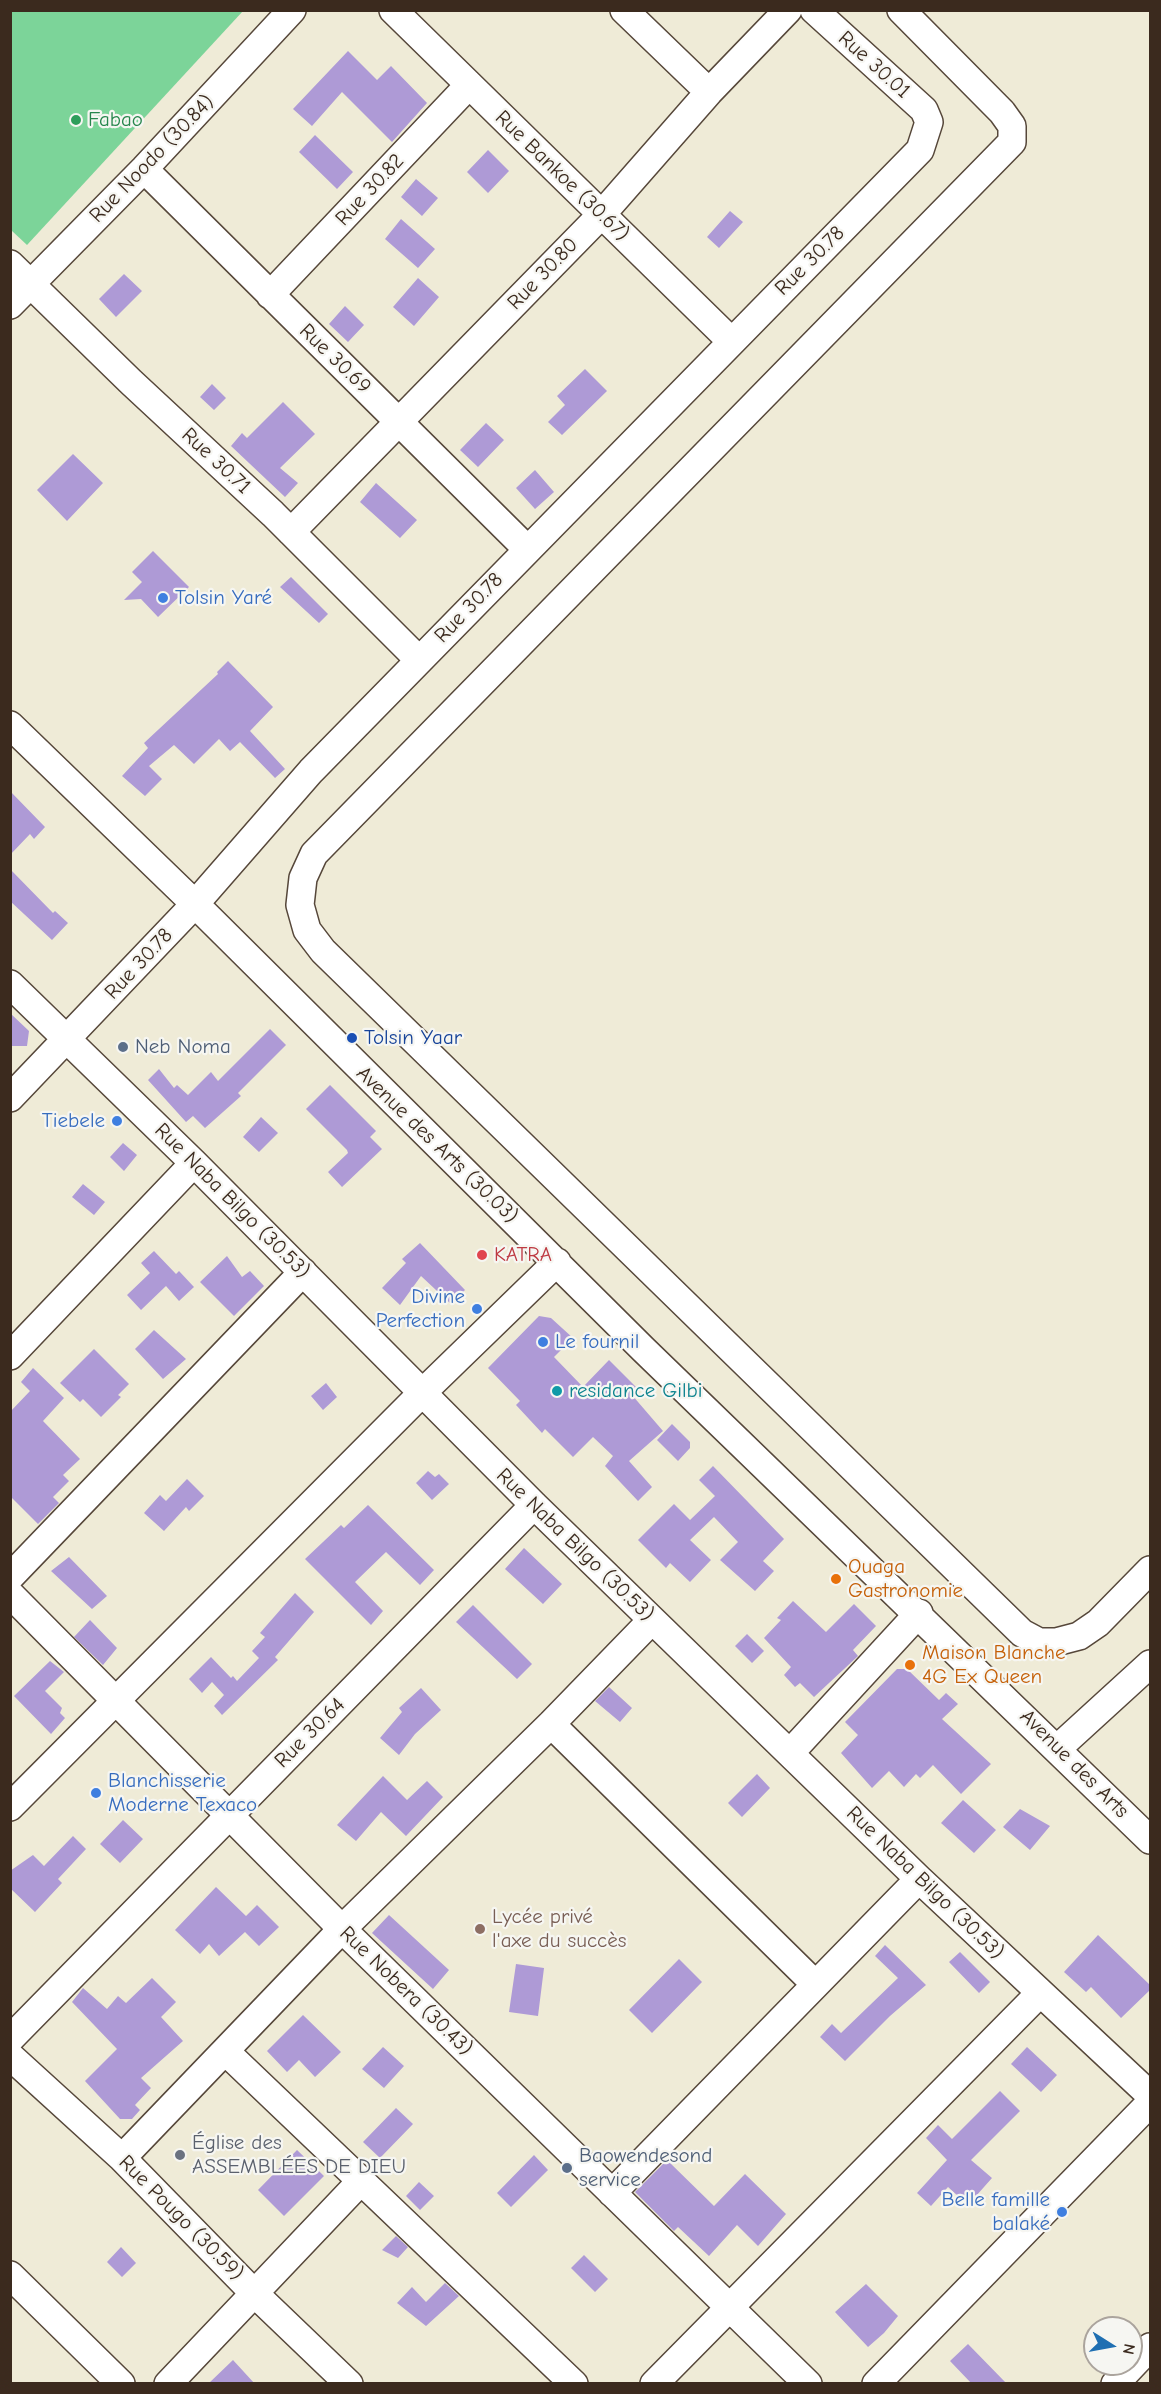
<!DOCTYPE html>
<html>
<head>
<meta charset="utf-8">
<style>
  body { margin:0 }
  #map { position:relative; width:1161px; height:2394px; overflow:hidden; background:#efebd7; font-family:"Comic Neue",sans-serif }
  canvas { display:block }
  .frame { position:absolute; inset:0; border:12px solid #3b2a1e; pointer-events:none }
  .north { position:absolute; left:1083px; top:2316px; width:60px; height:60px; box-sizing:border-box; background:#f6f6f2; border:2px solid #aba49d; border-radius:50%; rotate:101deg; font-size:16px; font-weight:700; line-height:24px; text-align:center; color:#3b2a1e }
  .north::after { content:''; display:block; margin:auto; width:21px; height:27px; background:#1f6fb2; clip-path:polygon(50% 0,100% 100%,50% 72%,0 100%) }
</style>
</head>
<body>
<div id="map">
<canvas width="1161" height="2394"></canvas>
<div class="frame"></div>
<div class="north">N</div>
</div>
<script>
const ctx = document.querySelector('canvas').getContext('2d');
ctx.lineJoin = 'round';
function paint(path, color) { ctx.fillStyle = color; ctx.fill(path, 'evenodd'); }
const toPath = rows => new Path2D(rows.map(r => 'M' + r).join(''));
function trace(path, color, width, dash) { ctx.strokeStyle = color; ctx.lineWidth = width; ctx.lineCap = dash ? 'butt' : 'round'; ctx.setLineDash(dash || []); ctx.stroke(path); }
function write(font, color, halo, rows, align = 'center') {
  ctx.font = font + ' "Comic Neue",sans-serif'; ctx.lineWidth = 4.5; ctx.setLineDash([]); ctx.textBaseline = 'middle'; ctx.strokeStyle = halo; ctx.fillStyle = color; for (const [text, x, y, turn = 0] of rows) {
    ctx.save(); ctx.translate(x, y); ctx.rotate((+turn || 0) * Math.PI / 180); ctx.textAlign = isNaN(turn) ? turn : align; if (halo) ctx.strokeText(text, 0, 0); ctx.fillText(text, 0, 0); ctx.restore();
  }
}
const green = toPath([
  [10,11,243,11,27,245,11,230]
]);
const building = toPath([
  [348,51,377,80,391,66,427,103,392,142,342,92,312,126,293,109],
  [315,135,353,172,337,189,299,152],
  [488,150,509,171,488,193,467,172],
  [416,179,438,198,422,216,401,197],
  [730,211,743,222,719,248,707,237],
  [401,219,435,249,418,268,385,239],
  [124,274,142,291,116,317,99,299],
  [418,278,439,297,414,326,393,307],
  [345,306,364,325,348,342,329,324],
  [585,369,607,391,562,435,548,422,565,405,557,396],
  [212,384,226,398,214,410,200,397],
  [283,402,315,434,280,468,298,483,285,497,231,446,242,433,247,438],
  [486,423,504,440,478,467,460,450],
  [73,454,103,483,67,521,37,490],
  [535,470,554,492,535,509,516,488],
  [376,483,417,520,400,538,360,502],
  [153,551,189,587,158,617,141,599,124,600,142,582,132,572],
  [291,577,328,614,319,623,280,587],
  [228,661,273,707,250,731,285,769,275,778,240,742,230,751,219,739,194,764,174,745,149,766,162,779,145,796,122,776,148,748,144,743,218,674,217,672],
  [10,791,45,827,34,839,30,834,10,855],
  [10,869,53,913,55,911,68,923,52,940,10,901],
  [10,1013,29,1031,27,1046,10,1046],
  [270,1029,286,1045,238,1093,241,1096,205,1128,193,1116,186,1122,148,1080,159,1069,174,1088,177,1085,188,1095,211,1072,218,1081],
  [330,1085,376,1131,370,1137,382,1149,342,1187,328,1172,348,1153,347,1150,306,1109],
  [261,1117,278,1133,259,1152,243,1137],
  [123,1143,137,1155,124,1171,110,1157],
  [83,1184,105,1202,94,1215,72,1197],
  [420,1243,465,1290,451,1304,421,1276,400,1305,382,1288,406,1263,402,1259],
  [154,1251,176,1274,179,1271,194,1287,179,1301,166,1286,141,1310,127,1295,150,1273,141,1263],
  [227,1256,242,1277,250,1271,264,1286,234,1316,200,1282],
  [539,1316,551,1318,573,1338,554,1357,583,1387,609,1360,638,1389,632,1395,663,1431,629,1461,652,1487,638,1501,605,1466,613,1456,593,1437,573,1457,545,1429,542,1433,516,1405,520,1401,488,1368],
  [154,1330,186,1359,163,1379,135,1349],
  [94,1349,129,1384,118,1395,121,1397,101,1417,83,1399,80,1402,60,1383],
  [33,1368,64,1398,43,1421,80,1459,63,1475,69,1481,53,1497,59,1503,38,1524,10,1496,10,1412,30,1391,21,1382],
  [326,1383,337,1397,323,1410,311,1396],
  [672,1424,690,1442,690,1448,678,1461,657,1440],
  [713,1466,784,1539,763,1561,774,1571,755,1591,720,1560,738,1542,714,1517,690,1540,711,1560,690,1582,670,1563,666,1568,638,1540,674,1504,690,1520,715,1496,699,1480],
  [428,1471,435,1477,439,1474,449,1484,432,1500,416,1483],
  [187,1479,204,1496,189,1511,186,1507,164,1531,144,1513,160,1495,166,1501],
  [368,1505,434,1570,420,1585,386,1552,355,1582,383,1611,371,1625,305,1559,341,1525,344,1528],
  [524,1548,562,1584,543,1604,505,1569],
  [69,1557,107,1596,92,1609,51,1571],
  [295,1593,314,1612,275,1657,278,1660,222,1715,214,1706,224,1695,212,1682,202,1693,189,1679,211,1657,231,1678,233,1676,237,1681,259,1658,252,1651,265,1637,260,1633],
  [793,1601,826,1632,854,1604,876,1626,853,1650,858,1656,814,1697,800,1683,795,1687,784,1675,791,1667,764,1638,781,1620,777,1618],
  [473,1605,532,1664,517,1679,456,1622],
  [90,1620,117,1648,103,1665,74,1637],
  [747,1634,764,1651,752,1663,735,1646],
  [50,1661,64,1672,45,1691,62,1708,60,1713,65,1718,51,1734,14,1696],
  [897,1669,907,1669,939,1700,946,1693,958,1704,942,1719,991,1764,961,1794,933,1765,920,1778,916,1774,904,1787,889,1771,872,1788,841,1753,858,1735,845,1722],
  [609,1687,632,1708,620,1722,595,1701],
  [421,1688,441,1710,415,1734,399,1755,380,1738,402,1712,399,1708],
  [757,1774,770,1788,742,1817,728,1803],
  [383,1776,407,1800,427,1781,443,1797,406,1836,381,1812,356,1841,337,1825],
  [963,1800,996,1830,974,1853,941,1823],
  [1020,1809,1050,1826,1030,1850,1003,1827],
  [123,1820,143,1839,120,1863,100,1844],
  [73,1836,86,1849,58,1879,62,1883,35,1912,10,1888,10,1871,33,1855,44,1866],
  [216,1887,246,1916,257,1905,279,1927,259,1946,245,1932,219,1956,209,1944,200,1954,175,1930],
  [389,1915,449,1970,433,1989,372,1933],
  [1098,1935,1150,1985,1150,1990,1121,2018,1091,1987,1086,1992,1064,1972],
  [885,1945,926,1985,890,2016,845,2061,820,2037,832,2024,841,2033,898,1978,875,1956],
  [960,1952,990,1982,979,1993,949,1962],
  [679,1959,702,1982,652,2033,629,2010],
  [516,1964,544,1968,538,2016,509,2012],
  [152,1978,176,2002,161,2017,183,2041,141,2078,151,2088,135,2105,140,2110,132,2119,120,2119,85,2081,117,2049,72,2002,83,1988,107,2009,118,1996,126,2003],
  [303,2015,341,2052,315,2077,299,2060,287,2072,267,2051],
  [383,2047,404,2066,384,2088,362,2069],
  [1027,2047,1057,2075,1041,2092,1011,2064],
  [1000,2091,1020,2111,971,2160,992,2178,968,2205,948,2187,931,2206,917,2193,947,2160,926,2138,938,2125,952,2139],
  [396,2108,413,2124,380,2158,363,2142],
  [297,2150,324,2176,284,2216,258,2190],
  [534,2155,548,2170,511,2207,497,2193],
  [667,2160,714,2206,745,2174,786,2214,758,2246,737,2225,709,2256,678,2227,674,2231,635,2192],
  [419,2182,434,2196,420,2210,406,2196],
  [396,2236,408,2247,398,2258,382,2250],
  [121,2247,136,2263,122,2277,107,2262],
  [584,2255,608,2279,595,2292,571,2268],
  [445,2283,459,2296,426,2326,397,2303,412,2287,426,2302],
  [866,2284,898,2316,884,2333,868,2347,835,2312],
  [968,2344,1007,2384,972,2384,950,2361],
  [233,2360,255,2384,208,2384]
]);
const minor = toPath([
  [393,10,731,341],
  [624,10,709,92],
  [901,10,1002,112,1012,126,1012,142,314,854,303,878,300,905,307,930,323,951,1022,1633,1039,1642,1056,1642,1079,1636,1098,1623,1150,1570],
  [144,169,527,549],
  [10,264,131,382,273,514,419,660],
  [270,295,469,85],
  [10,305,144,169,292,10],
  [291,532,602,214,709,92,788,10],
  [10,725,195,904,644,1350,1150,1840],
  [10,984,194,1163,534,1505,919,1879,1150,2095],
  [10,1098,195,904,311,771,920,150,929,122,924,110,814,10],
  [10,1356,194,1163],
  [10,1577,303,1272],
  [10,1594,342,1929,808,2384],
  [551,1724,814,1983],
  [1058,1748,1150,1664],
  [790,1753,919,1613],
  [10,1807,421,1394,557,1262],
  [10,2039,534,1505],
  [225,2051,574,2384],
  [10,2056,122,2158,253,2292,349,2384],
  [122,2158,342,1929,551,1724,652,1620],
  [612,2193,919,1879],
  [10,2275,121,2384],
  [168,2384,361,2181],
  [654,2384,1040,1993],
  [876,2384,1150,2103],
  [1115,2384,1150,2347]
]);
const markers = [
  [76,120,6,"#2e9e5b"],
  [163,598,6,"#3f7fe0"],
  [352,1038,6,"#1a4fb4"],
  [123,1047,6,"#5c6f8a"],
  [117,1121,6,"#3f7fe0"],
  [482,1255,6,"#e0444e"],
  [477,1309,6,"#3f7fe0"],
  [543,1342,6,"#3f7fe0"],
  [557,1391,6,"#0f9aa8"],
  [836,1579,6,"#e8710a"],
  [910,1665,6,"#e8710a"],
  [96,1793,6,"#3f7fe0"],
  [480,1929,6,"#8d6e63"],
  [180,2155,6,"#6b7280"],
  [567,2168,6,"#5c6f8a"],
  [1062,2212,6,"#3f7fe0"]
];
const streetNames = [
  ["Rue 30.01",874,65,42],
  ["Rue Noodo (30.84)",152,159,-46],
  ["Rue Bankoe (30.67)",562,176,44],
  ["Rue 30.82",370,190,-47],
  ["Rue 30.78",810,261,-45],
  ["Rue 30.80",543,274,-46],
  ["Rue 30.69",335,359,44],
  ["Rue 30.71",216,461,43],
  ["Rue 30.78",469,608,-46],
  ["Rue 30.78",139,964,-47],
  ["Avenue des Arts (30.03)",437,1145,44],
  ["Rue Naba Bilgo (30.53)",232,1201,45],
  ["Rue Naba Bilgo (30.53)",575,1545,44],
  ["Rue 30.64",310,1733,-45],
  ["Avenue des Arts",1074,1764,45],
  ["Rue Naba Bilgo (30.53)",925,1883,44],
  ["Rue Nobera (30.43)",406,1991,44],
  ["Rue Pougo (30.59)",181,2218,45]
];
const leisureNames = [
  ["Fabao",88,120]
];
const shopNames = [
  ["Tolsin Yaré",175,598],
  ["Tiebele",105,1121,"right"],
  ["Divine",465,1297,"right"],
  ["Perfection",465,1321,"right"],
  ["Le fournil",555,1342],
  ["Blanchisserie",108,1781],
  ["Moderne Texaco",108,1805],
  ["Belle famille",1050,2200,"right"],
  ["balaké",1050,2224,"right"]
];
const transitNames = [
  ["Tolsin Yaar",364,1038]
];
const serviceNames = [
  ["Neb Noma",135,1047],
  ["Baowendesond",579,2156],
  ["service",579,2180]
];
const healthNames = [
  ["KATRA",494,1255]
];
const cultureNames = [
  ["residance Gilbi",569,1391]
];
const foodNames = [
  ["Ouaga",848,1567],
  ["Gastronomie",848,1591],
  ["Maison Blanche",922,1653],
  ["4G Ex Queen",922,1677]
];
const educationNames = [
  ["Lycée privé",492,1917],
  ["l'axe du succès",492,1941]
];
const worshipNames = [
  ["Église des",192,2143],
  ["ASSEMBLÉES DE DIEU",192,2167]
];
paint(green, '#7cd499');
paint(building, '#ae9ad6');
trace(minor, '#56473a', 30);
trace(minor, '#fff', 27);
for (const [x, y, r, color] of markers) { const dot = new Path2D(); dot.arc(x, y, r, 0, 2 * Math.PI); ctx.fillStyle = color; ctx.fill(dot); trace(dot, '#f6f6f2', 2); }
write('21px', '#3b2a1e', '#f6f6f2', streetNames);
write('21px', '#27864d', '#f6f6f2', leisureNames, 'left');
write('21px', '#366cbe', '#f6f6f2', shopNames, 'left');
write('21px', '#164399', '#f6f6f2', transitNames, 'left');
write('21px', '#4e5e75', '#f6f6f2', serviceNames, 'left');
write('21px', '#be3a42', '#f6f6f2', healthNames, 'left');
write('21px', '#0d838f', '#f6f6f2', cultureNames, 'left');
write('21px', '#c56008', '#f6f6f2', foodNames, 'left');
write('21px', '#785e54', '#f6f6f2', educationNames, 'left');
write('21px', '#5b616d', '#f6f6f2', worshipNames, 'left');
</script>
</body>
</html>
